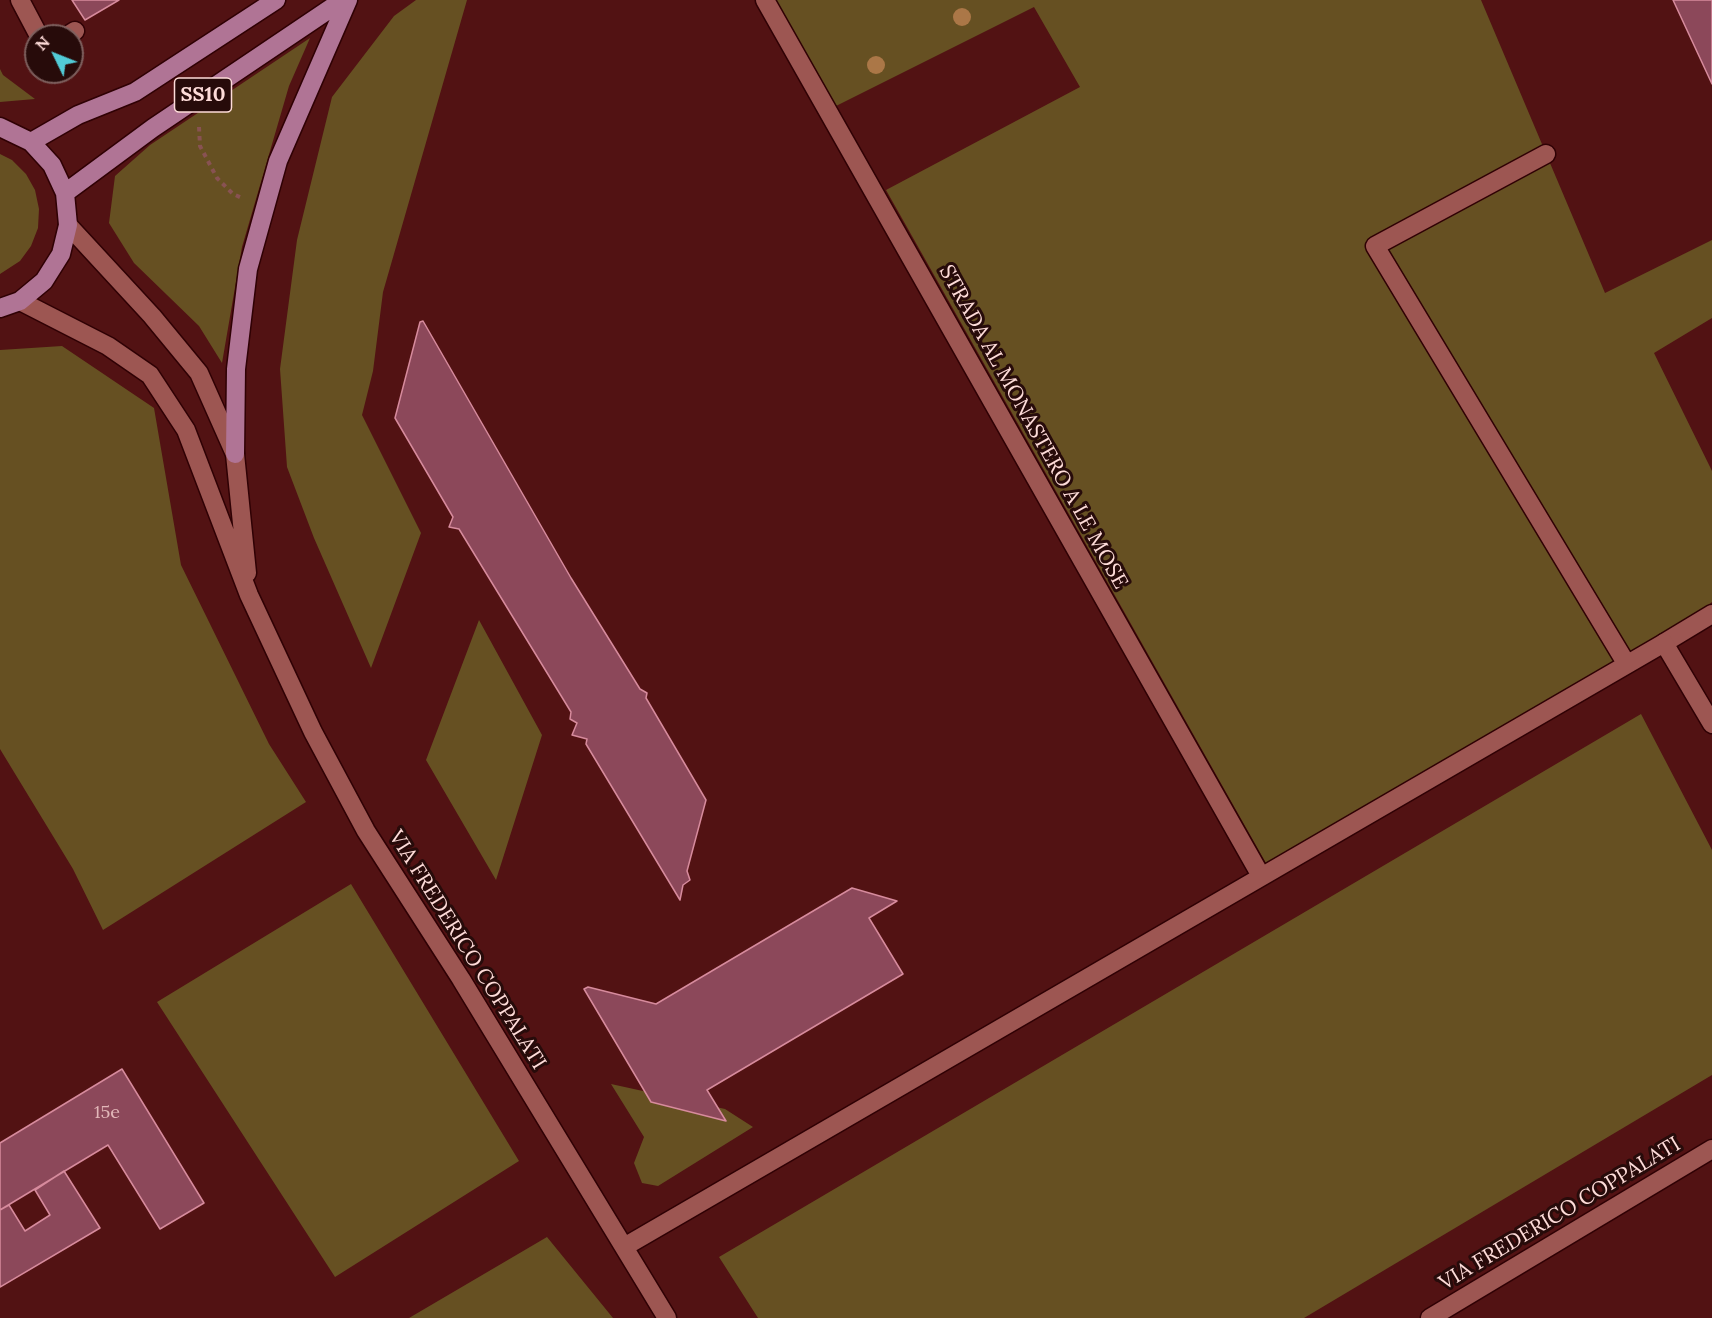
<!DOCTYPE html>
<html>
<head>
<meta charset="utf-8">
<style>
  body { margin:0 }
  #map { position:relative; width:1712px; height:1318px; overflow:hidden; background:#521213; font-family:Lora,serif }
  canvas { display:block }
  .north { position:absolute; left:24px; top:24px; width:60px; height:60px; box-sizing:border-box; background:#270b0a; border:2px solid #7d5f5d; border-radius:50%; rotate:313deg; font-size:16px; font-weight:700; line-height:24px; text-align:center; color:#fedcd9 }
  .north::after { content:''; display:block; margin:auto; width:21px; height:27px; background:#52cbd7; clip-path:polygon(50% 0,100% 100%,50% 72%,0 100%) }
</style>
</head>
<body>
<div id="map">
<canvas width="1712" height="1318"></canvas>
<div class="north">N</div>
</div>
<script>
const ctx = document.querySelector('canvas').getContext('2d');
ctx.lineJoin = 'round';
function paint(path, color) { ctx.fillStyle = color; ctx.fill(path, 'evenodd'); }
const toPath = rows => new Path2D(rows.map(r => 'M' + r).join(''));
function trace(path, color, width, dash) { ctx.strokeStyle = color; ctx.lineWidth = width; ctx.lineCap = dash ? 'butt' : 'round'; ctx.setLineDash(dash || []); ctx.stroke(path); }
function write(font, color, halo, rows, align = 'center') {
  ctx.font = font + ' Lora,serif'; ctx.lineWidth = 6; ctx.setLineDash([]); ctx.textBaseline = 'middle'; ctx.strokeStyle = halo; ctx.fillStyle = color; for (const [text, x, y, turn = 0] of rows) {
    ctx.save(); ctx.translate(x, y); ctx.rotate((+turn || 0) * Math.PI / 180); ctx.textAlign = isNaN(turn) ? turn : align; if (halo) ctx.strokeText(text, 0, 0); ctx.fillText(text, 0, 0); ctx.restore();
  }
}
const green = toPath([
  [416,0,467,0,383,292,373,371,362,415,421,533,371,668,314,538,287,467,280,369,297,240,332,97,394,16],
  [776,0,1481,0,1605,293,1712,240,1712,318,1654,353,1712,471,1712,602,1663,639,1271,872,886,190,1080,87,1034,7,836,106],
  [310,38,289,86,242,247,222,363,199,326,134,263,109,223,115,176,150,145],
  [0,69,3,75,35,99,0,102],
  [0,154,12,160,26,174,35,190,39,209,38,228,31,246,20,261,0,274],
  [62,346,154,408,181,565,269,744,306,802,103,930,73,869,0,749,0,350],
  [479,620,542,735,496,880,426,760],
  [1641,714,1712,850,1712,1075,1304,1318,758,1318,719,1257],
  [351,884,519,1161,335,1277,157,1002],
  [611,1084,725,1109,753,1127,658,1186,642,1183,634,1163,644,1137],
  [547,1237,613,1318,409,1318]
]);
const building = toPath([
  [72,0,119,0,85,20,72,0],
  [1673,0,1712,0,1712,84,1673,0],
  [423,321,571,578,640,689,647,693,646,698,706,800,687,871,690,880,683,885,680,900,586,744,587,739,572,735,577,723,570,719,571,712,459,529,449,527,453,517,395,418,420,322,423,321],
  [852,888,897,901,869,918,903,974,707,1090,726,1121,651,1102,584,989,588,987,656,1004,852,888],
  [122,1069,204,1203,160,1229,108,1145,0,1210,0,1143,122,1069],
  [64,1171,100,1228,0,1287,0,1210,9,1205,25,1231,50,1215,35,1190,64,1171]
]);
const path = toPath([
  [199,127,200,146,217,178,233,194,242,198]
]);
const service = toPath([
  [20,0,39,36],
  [67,36,75,31],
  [1664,643,1712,614]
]);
const minor = toPath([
  [765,0,1261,876],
  [1546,154,1375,246,1626,663],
  [68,225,152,316,199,373,235,454,247,573],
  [20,301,108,346,150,375,186,430,249,595,313,732,366,831,461,979,667,1318],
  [624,1247,1664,643,1712,724],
  [1430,1318,1712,1149]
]);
const primary = toPath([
  [0,127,31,142,52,165,65,193,68,225,61,254,44,281,20,301,0,308],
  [31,142,78,115,135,92,276,0],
  [65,193,153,128,343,0],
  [235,454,236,369,248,269,278,161,348,0]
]);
const trees = [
  [962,17],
  [876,65]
];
const numberNames = [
  ["15e",107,1113]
];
const shields = [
  [203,95,57]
];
const shieldNames = [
  ["SS10",203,95]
];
const streetNames = [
  ["STRADA AL MONASTERO A LE MOSE",1033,427,61],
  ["VIA FREDERICO COPPALATI",467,950,58],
  ["VIA FREDERICO COPPALATI",1560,1214,-31]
];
paint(green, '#665022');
paint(building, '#8c485a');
trace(building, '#d78b9d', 1.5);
trace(service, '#2f0104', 21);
trace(minor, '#2f0104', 21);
trace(primary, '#2f0104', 21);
trace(path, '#885252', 4, [4.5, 4.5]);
trace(service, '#9d5652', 18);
trace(minor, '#9d5652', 18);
trace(primary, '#b07495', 18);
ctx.fillStyle = '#ab7747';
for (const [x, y] of trees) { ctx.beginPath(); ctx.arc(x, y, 9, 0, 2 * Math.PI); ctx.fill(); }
write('18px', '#e2b7b9', null, numberNames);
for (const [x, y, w] of shields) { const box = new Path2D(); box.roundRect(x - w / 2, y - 17, w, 34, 4.5); ctx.fillStyle = '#270b0a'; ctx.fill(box); trace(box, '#fedcd9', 1.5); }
write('bold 20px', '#fedcd9', null, shieldNames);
write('21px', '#fedcd9', '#270b0a', streetNames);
</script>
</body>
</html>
